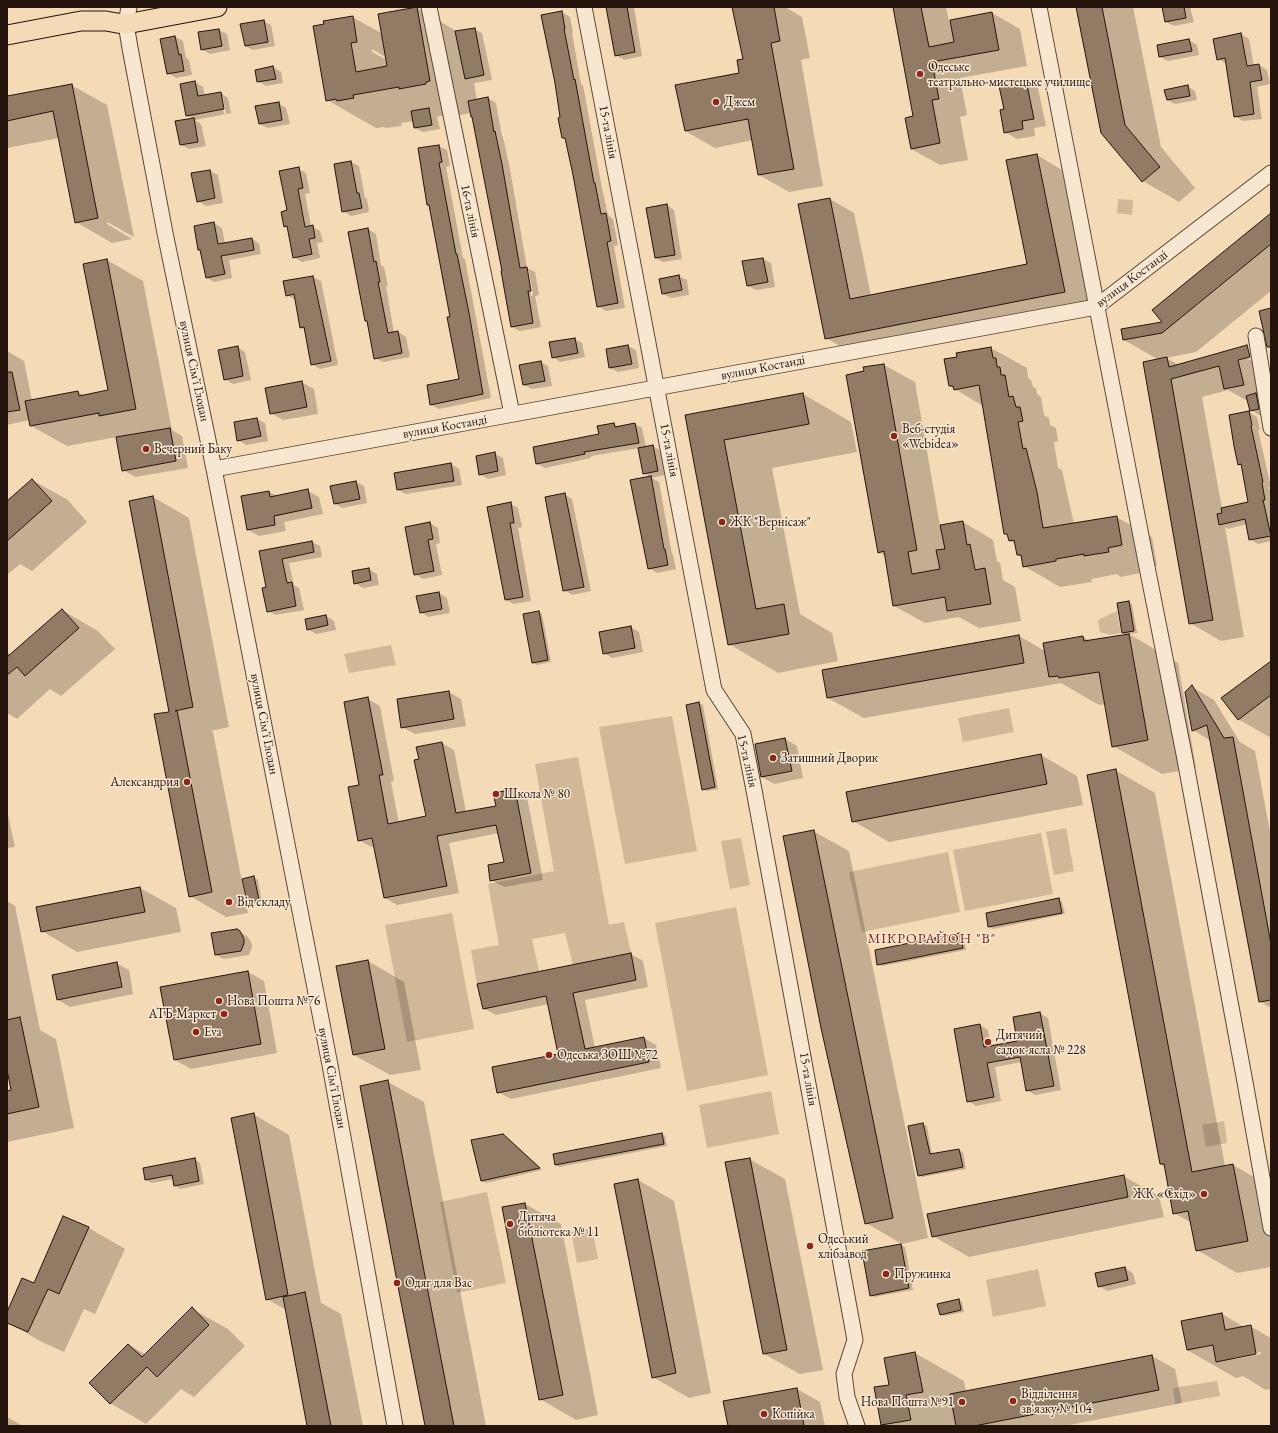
<!DOCTYPE html>
<html>
<head>
<meta charset="utf-8">
<style>
  body { margin:0 }
  #map { position:relative; width:1278px; height:1433px; overflow:hidden; background:#f5dab6; font-family:"EB Garamond",serif }
  canvas { display:block }
  .frame { position:absolute; inset:0; border:8px solid #24140c; pointer-events:none }
</style>
</head>
<body>
<div id="map">
<canvas width="1278" height="1433"></canvas>
<div class="frame"></div>
</div>
<script>
const ctx = document.querySelector('canvas').getContext('2d');
ctx.lineJoin = 'round';
function paint(path, color) { ctx.fillStyle = color; ctx.fill(path, 'evenodd'); }
const toPath = rows => new Path2D(rows.map(r => 'M' + r).join(''));
function trace(path, color, width, dash) { ctx.strokeStyle = color; ctx.lineWidth = width; ctx.lineCap = dash ? 'butt' : 'round'; ctx.setLineDash(dash || []); ctx.stroke(path); }
function write(font, color, halo, rows, align = 'center') {
  ctx.font = font + ' "EB Garamond",serif'; ctx.lineWidth = 3; ctx.setLineDash([]); ctx.textBaseline = 'middle'; ctx.strokeStyle = halo; ctx.fillStyle = color; for (const [text, x, y, turn = 0] of rows) {
    ctx.save(); ctx.translate(x, y); ctx.rotate((+turn || 0) * Math.PI / 180); ctx.textAlign = isNaN(turn) ? turn : align; if (halo) ctx.strokeText(text, 0, 0); ctx.fillText(text, 0, 0); ctx.restore();
  }
}
const green = toPath([
  [1118,199,1133,200,1132,215,1117,213],
  [1117,611,1121,633,1110,635,1100,632,1098,620],
  [391,645,396,665,349,673,344,654],
  [1009,708,1014,732,963,742,958,718],
  [672,716,697,851,625,864,599,727],
  [578,757,609,925,624,922,631,953,573,965,565,933,532,939,539,971,477,984,471,950,499,945,488,884,554,871,535,764],
  [1066,828,1074,871,1054,875,1046,832],
  [1041,833,1053,894,965,911,953,850],
  [741,838,750,885,730,889,721,841],
  [948,852,960,912,862,932,849,872],
  [736,907,768,1075,687,1091,655,923],
  [452,913,474,1029,407,1042,385,925],
  [771,1091,779,1134,707,1148,699,1105],
  [1224,1121,1227,1143,1206,1147,1202,1125],
  [487,1192,506,1283,457,1293,440,1202],
  [592,1228,598,1259,577,1263,571,1232],
  [1038,1269,1046,1306,993,1317,986,1280],
  [1217,1381,1220,1396,1175,1404,1173,1388]
]);
const shadow = toPath([
  [607,7,634,7,642,56,624,60,616,55],
  [733,7,785,7,802,17,810,58,801,60,823,186,789,192,759,175,753,140,715,148,685,131,741,73,744,60],
  [894,7,946,7,949,21,992,13,1020,29,1027,66,960,78,967,115,960,117,968,160,940,165,911,149,915,117],
  [1077,7,1133,7,1161,147,1195,188,1179,202,1143,181],
  [1163,7,1190,7,1194,22,1174,26,1166,22],
  [417,8,458,32,474,29,482,33,492,80,474,83,477,100,488,98,496,103,502,136,503,137,510,169,527,268,535,272,539,295,535,296,541,327,520,331,512,327,503,272,473,118,471,117,471,113,449,117,446,115,437,117,440,129,423,132,415,128,414,121,401,123,402,126,386,128,384,127,376,128,327,100,352,17,383,34],
  [372,49,387,58,387,60,372,52],
  [527,271,529,271,533,295,531,296],
  [562,12,570,17,573,33,572,33,581,84,583,85,602,188,608,215,613,219,618,245,614,246,625,308,606,311,598,306,566,139,563,138,561,118],
  [263,21,271,25,275,46,253,50,245,46],
  [219,30,227,34,230,50,210,54,202,49],
  [1241,34,1249,39,1254,66,1259,65,1267,70,1270,84,1257,87,1262,119,1243,121,1235,116,1227,64,1218,59],
  [175,37,183,41,186,58,189,60,192,75,176,78,168,73],
  [1189,40,1197,45,1199,55,1168,61,1160,57],
  [273,67,281,72,283,83,266,86,258,81],
  [1026,81,1038,88,1046,126,1034,128,1035,136,1017,139,1005,132],
  [195,82,203,87,205,96,221,93,228,98,231,113,195,120,201,124,206,146,189,149,181,145,193,119,187,115,181,85],
  [221,97,223,97,226,114,224,114],
  [71,85,107,105,134,237,107,222,107,224,132,239,112,243,76,222,59,138,7,148,7,97],
  [1187,86,1195,91,1197,100,1175,104,1167,100],
  [278,103,286,108,290,124,268,128,260,124],
  [439,146,447,150,450,166,446,167,463,258,465,259,476,318,491,398,439,409,431,405,460,380,451,318,430,205],
  [1037,155,1062,170,1089,306,850,352,826,338,830,199,854,213,871,296,1028,265,1007,161],
  [351,162,359,166,365,198,367,199,369,212,351,216,343,211],
  [298,169,306,173,310,193,305,194,311,226,320,231,323,242,317,243,320,258,302,262,294,257,288,228,285,226],
  [210,171,218,175,223,203,206,206,198,201],
  [667,205,674,210,682,259,663,262,655,258],
  [1271,214,1271,291,1196,352,1166,358,1179,365,1233,350,1264,368,1266,413,1259,415,1251,410,1249,402,1228,390,1202,397,1222,509,1249,503,1242,466,1239,464,1249,412,1257,417,1260,430,1258,430,1271,487,1269,487,1271,496,1271,541,1258,544,1250,539,1247,524,1228,529,1225,527,1244,637,1221,641,1190,623,1159,360,1124,340,1164,322],
  [214,223,222,228,225,244,252,239,259,243,261,254,229,260,232,278,214,282,206,277],
  [368,229,376,234,381,265,384,267,388,286,386,286,394,333,398,332,406,337,410,357,383,362,375,358,369,322,366,321],
  [763,259,771,263,775,287,756,290,748,286],
  [107,260,143,281,172,430,182,436,188,468,135,477,123,470,117,437,67,446,31,426,30,420,7,425,7,351,24,361,32,401,78,392,85,396,109,391],
  [679,276,687,280,689,295,671,298,663,294],
  [313,277,321,281,338,365,320,369,312,364,306,330,301,327,296,300,287,295,284,282],
  [574,339,582,343,585,357,560,362,553,357],
  [628,346,636,350,639,368,618,372,610,368],
  [237,347,245,352,251,380,233,384,225,379],
  [991,348,1027,368,1028,378,1031,380,1033,387,1036,388,1037,394,1041,397,1044,415,1049,418,1050,425,1056,428,1058,441,1054,442,1058,468,1062,470,1074,524,1116,517,1152,537,1157,566,1144,568,1145,572,1121,577,1117,574,1091,579,1092,582,1060,587,1024,566,1022,557,1018,555,1016,544,1010,541,1009,536,1005,534,983,406,950,386,958,358],
  [540,362,548,366,552,386,532,389,524,385,520,365],
  [884,365,915,382,940,526,963,522,993,540,997,561,1000,563,1003,580,1015,587,1021,621,979,628,959,617,925,623,894,606,885,556,879,552,864,368],
  [301,382,314,389,318,414,283,420,271,413],
  [803,394,851,422,857,452,772,468,800,614,832,633,838,661,778,673,729,644,686,416],
  [257,419,265,423,268,441,246,445,238,440],
  [614,424,619,427,635,424,642,428,646,447,653,446,661,451,665,475,652,478,659,482,672,554,673,555,676,569,657,573,649,568,651,477,644,473,640,448,591,456,591,458,545,468,537,464,600,435],
  [495,454,503,458,506,475,488,479,480,474],
  [451,464,459,469,462,485,406,494,398,490],
  [32,480,68,500,87,522,32,571,20,564,7,575,7,502],
  [356,482,364,486,367,503,342,508,334,503],
  [308,491,319,497,323,514,284,522,286,531,259,536,248,530,269,492,277,496],
  [564,494,572,499,591,591,572,595,564,590],
  [153,497,189,518,229,727,211,731,213,732,248,913,226,917,190,896,170,712],
  [510,503,518,508,522,527,518,528,531,601,514,604,506,600],
  [430,523,438,528,440,543,436,544,442,575,423,579,415,574],
  [312,542,320,546,322,557,289,563,294,585,299,588,304,610,276,615,268,611,267,588,260,552],
  [369,569,377,574,379,585,363,588,355,583],
  [439,593,447,598,450,613,428,617,421,612],
  [1129,602,1132,604,1137,633,1129,634,1178,663,1196,768,1162,774,1113,746,1106,704,1099,705,1061,683,864,718,828,698,823,671,1019,636,1045,651,1083,637,1090,641,1127,635,1123,633],
  [62,610,98,631,115,649,61,696,50,689,17,719,7,713,7,652,12,655],
  [539,612,542,614,551,662,537,665,533,663],
  [326,616,334,621,336,630,316,634,308,629],
  [631,627,639,632,643,652,612,658,604,653],
  [1271,662,1271,738,1238,719],
  [1192,687,1214,700,1240,742,1255,751,1271,837,1271,1008,1259,1001,1211,741,1193,730],
  [449,692,461,699,466,726,415,734,402,727],
  [368,699,380,706,394,781,391,782,399,823,427,817,420,760,442,743,454,750,466,812,497,807,495,794,515,790,527,797,543,880,504,887,491,880,505,863,499,833,449,843,459,893,397,905,385,898,375,846,371,847,359,840,361,786],
  [699,703,703,705,718,789,707,791,703,789],
  [785,739,797,746,803,778,774,784,762,777],
  [1041,755,1077,776,1083,805,889,842,853,821],
  [1115,770,1155,793,1225,1166,1233,1165,1271,1187,1271,1267,1237,1273,1197,1250,1192,1223,1174,1213,1165,1166,1161,1164],
  [7,810,15,847,7,848],
  [813,831,849,851,928,1238,902,1244,866,1223],
  [254,877,258,880,262,902,251,904,248,902],
  [140,888,176,908,181,932,77,952,42,931],
  [1059,899,1062,902,1065,914,993,929,989,927],
  [7,901,15,906,40,1030,56,1039,74,1128,7,1142,7,1092,12,1091,7,1065],
  [237,930,248,937,252,944,252,948,249,955,224,959,216,955],
  [960,934,964,936,966,950,882,966,878,964],
  [631,954,643,961,648,987,585,1000,595,1048,644,1038,656,1045,661,1068,511,1099,498,1092,559,1054,549,1004,496,1015,483,1008],
  [368,961,404,982,421,1070,390,1075,354,1055],
  [116,963,129,970,133,994,70,1007,58,1000],
  [248,972,264,981,277,1053,191,1069,175,1060],
  [1040,1013,1048,1018,1061,1090,1035,1095,1027,1090,1022,1062,995,1067,1001,1101,976,1106,968,1101,980,1025,988,1030,991,1047,1018,1042],
  [388,1082,424,1102,486,1426,426,1426],
  [253,1114,289,1135,321,1303,341,1314,363,1426,308,1426,286,1310,267,1299],
  [923,1124,927,1126,932,1155,959,1150,963,1152,966,1169,922,1177,919,1175],
  [662,1134,665,1136,667,1146,559,1167,556,1165],
  [503,1135,507,1137,542,1170,486,1183,482,1181],
  [195,1159,200,1163,204,1184,180,1189,175,1185,173,1179,152,1183,146,1180],
  [749,1159,785,1179,823,1370,800,1374,764,1354],
  [1123,1176,1159,1196,1164,1217,969,1257,933,1236],
  [638,1180,674,1201,711,1393,689,1398,653,1377],
  [525,1204,561,1224,598,1415,576,1420,540,1399],
  [64,1217,89,1228,125,1249,95,1314,84,1309,64,1352,40,1341,7,1322,7,1314,34,1284],
  [901,1245,905,1247,913,1290,874,1297,871,1295],
  [1125,1268,1133,1273,1136,1284,1107,1291,1099,1286],
  [959,1300,962,1302,964,1312,944,1316,940,1314],
  [192,1309,228,1329,245,1346,194,1397,181,1389,146,1424,110,1403,129,1345,146,1355],
  [1222,1314,1244,1327,1250,1326,1271,1338,1271,1389,1266,1390,1243,1376,1236,1378,1187,1350],
  [1261,1352,1261,1354,1236,1359,1234,1358],
  [915,1353,964,1381,966,1392,1152,1356,1175,1369,1182,1403,1064,1426,957,1426,957,1422,955,1423,955,1426,884,1426,882,1425],
  [797,1389,820,1402,825,1426,729,1426,724,1402],
  [7,1417,23,1426,7,1426]
]);
const building = toPath([
  [417,7,430,81,426,82,426,84,399,89,399,87,353,95,354,98,337,101,336,99,326,101,313,26,324,24,323,21,353,16,357,42,351,43,356,72,387,66,378,14,417,7],
  [606,7,627,7,635,52,615,56,606,7],
  [732,7,774,7,780,41,771,43,794,169,758,175,748,119,685,131,675,85,739,73,737,60,743,59,732,7],
  [893,7,921,7,929,47,954,42,950,20,992,12,999,50,932,62,939,99,932,100,940,143,911,149,905,118,913,116,893,7],
  [1076,7,1102,7,1125,125,1160,167,1142,182,1101,133,1076,7],
  [1162,7,1184,7,1186,18,1165,22,1162,7],
  [562,11,565,29,564,29,574,80,575,79,594,183,595,183,601,214,606,213,611,241,607,242,618,303,597,307,573,175,565,138,562,138,558,118,560,117,555,83,541,15,562,11],
  [264,20,268,42,245,46,240,24,264,20],
  [475,28,484,75,465,79,455,31,475,28],
  [219,29,222,46,201,50,198,32,219,29],
  [1241,33,1247,66,1259,64,1262,80,1250,82,1254,114,1234,117,1225,58,1217,60,1213,39,1241,33],
  [175,36,179,55,181,54,184,71,167,74,160,39,175,36],
  [1189,39,1192,51,1159,57,1157,45,1189,39],
  [273,66,276,79,257,82,255,70,273,66],
  [1026,80,1034,119,1022,121,1023,129,1004,133,1000,110,1004,109,999,86,1026,80],
  [195,81,198,96,221,92,224,109,186,116,180,84,195,81],
  [72,84,98,218,75,223,53,111,7,121,7,96,72,84],
  [1188,85,1190,96,1167,100,1164,90,1188,85],
  [488,97,494,132,495,131,502,164,520,268,527,267,531,291,528,291,533,323,511,327,501,271,502,271,472,117,471,117,468,101,488,97],
  [279,102,282,120,259,124,255,106,279,102],
  [429,108,432,125,414,128,411,111,429,108],
  [194,118,198,142,180,145,175,121,194,118],
  [439,145,442,162,439,163,456,254,457,254,469,313,483,394,430,405,427,385,459,379,447,317,450,317,429,205,427,205,418,148,439,145],
  [1037,154,1065,292,825,339,798,204,830,198,850,299,1027,264,1006,160,1037,154],
  [351,161,357,193,359,193,362,208,342,212,334,164,351,161],
  [299,167,303,188,298,189,305,227,313,225,315,238,309,239,312,254,293,258,287,226,284,227,281,212,287,210,279,171,299,167],
  [210,170,215,198,197,202,191,173,210,170],
  [667,204,675,255,655,258,646,208,667,204],
  [1271,213,1271,244,1162,333,1123,340,1121,329,1162,322,1152,310,1271,213],
  [214,222,218,244,252,238,254,250,221,256,225,274,206,278,200,250,198,250,194,226,214,222],
  [368,228,374,262,376,261,380,282,378,282,388,333,398,331,402,353,374,359,367,321,365,321,348,232,368,228],
  [763,258,768,282,747,286,742,261,763,258],
  [107,259,136,409,99,416,99,413,30,426,25,401,78,391,79,396,108,390,83,264,107,259],
  [679,275,682,290,662,294,659,279,679,275],
  [313,276,331,361,311,365,304,327,300,328,294,294,286,296,283,281,313,276],
  [1271,308,1271,347,1267,347,1259,311,1271,308],
  [575,338,578,353,552,358,549,342,575,338],
  [628,345,632,364,609,368,606,349,628,345],
  [1247,345,1250,357,1238,360,1244,385,1224,389,1219,366,1171,379,1213,620,1189,624,1143,362,1167,357,1169,367,1247,345],
  [238,346,243,376,224,380,218,350,238,346],
  [991,347,993,358,996,358,997,367,1000,367,1001,375,1005,375,1009,397,1013,396,1016,407,1020,407,1023,421,1018,422,1023,449,1026,448,1037,492,1043,528,1117,516,1122,545,1108,548,1109,552,1084,556,1084,554,1056,559,1056,561,1023,567,1021,555,1017,555,1014,540,1009,541,1007,534,1004,534,979,385,954,390,953,386,949,386,944,359,957,357,956,353,991,347],
  [541,361,545,381,523,385,519,365,541,361],
  [884,364,917,550,908,552,912,574,940,569,936,550,945,549,940,525,963,521,967,545,970,544,975,570,985,568,991,604,947,611,945,597,893,606,884,551,878,553,846,375,864,371,863,367,884,364],
  [7,372,12,372,20,410,7,412,7,372],
  [302,381,307,407,270,414,265,388,302,381],
  [803,393,809,424,724,440,756,609,784,604,789,634,728,645,685,415,803,393],
  [1256,393,1259,409,1250,411,1246,396,1256,393],
  [1249,411,1252,425,1251,426,1263,482,1262,483,1265,500,1263,500,1271,536,1249,540,1245,519,1219,525,1217,514,1222,513,1221,508,1248,502,1241,464,1238,465,1234,446,1229,415,1249,411],
  [257,418,261,436,237,441,234,422,257,418],
  [614,423,615,427,635,423,639,443,584,452,585,454,536,464,533,447,599,434,597,426,614,423],
  [170,428,176,461,122,471,116,437,170,428],
  [653,445,658,471,643,474,638,448,653,445],
  [495,452,498,471,479,475,476,456,495,452],
  [451,463,454,481,397,490,394,473,451,463],
  [651,476,664,549,665,549,668,565,648,569,630,480,651,476],
  [32,479,52,501,7,541,7,501,32,479],
  [356,481,360,499,334,504,330,486,356,481],
  [308,489,312,508,274,516,275,525,247,530,241,496,269,491,270,497,308,489],
  [565,493,584,587,563,591,545,497,565,493],
  [153,496,193,707,175,711,177,710,212,892,189,897,154,714,169,712,129,501,153,496],
  [511,502,514,523,510,523,523,597,505,600,487,507,511,502],
  [430,522,433,539,428,540,434,571,414,575,405,527,430,522],
  [312,541,314,552,282,559,287,583,292,582,296,606,267,612,262,588,266,587,259,551,312,541],
  [369,568,371,580,354,584,352,571,369,568],
  [439,592,442,609,420,613,416,596,439,592],
  [1129,601,1134,631,1122,633,1117,603,1129,601],
  [62,609,79,628,25,676,17,667,7,675,7,657,62,609],
  [539,611,548,660,532,663,523,614,539,611],
  [326,615,328,625,307,630,305,619,326,615],
  [631,626,635,648,603,654,599,632,631,626],
  [1129,634,1148,740,1112,747,1099,672,1059,678,1058,676,1049,677,1043,643,1083,636,1084,641,1129,634],
  [1019,635,1024,663,827,698,822,670,1019,635],
  [1271,661,1271,695,1238,720,1221,698,1271,661],
  [1192,685,1224,738,1233,737,1271,944,1271,1000,1259,1002,1207,725,1192,731,1185,692,1192,685],
  [449,691,454,719,401,728,397,699,449,691],
  [368,697,383,775,379,775,388,824,426,816,414,760,419,759,416,747,442,742,456,813,496,806,493,793,515,789,531,873,490,881,488,865,504,862,496,825,437,836,447,886,384,898,372,838,358,841,348,787,359,785,344,702,368,697],
  [699,702,715,787,702,790,686,705,699,702],
  [785,738,792,771,761,777,755,744,785,738],
  [1041,754,1047,784,852,822,846,792,1041,754],
  [1116,769,1192,1172,1233,1164,1248,1241,1196,1251,1188,1211,1173,1214,1164,1164,1160,1164,1087,775,1116,769],
  [814,830,893,1218,865,1224,821,1028,783,836,814,830],
  [254,876,259,900,247,902,242,879,254,876],
  [140,887,145,912,41,932,36,907,140,887],
  [1059,898,1062,913,988,927,986,913,1059,898],
  [237,929,240,931,244,939,244,943,241,951,215,955,211,933,237,929],
  [960,933,963,948,877,965,875,950,960,933],
  [631,953,636,980,573,993,585,1049,644,1037,649,1062,497,1093,492,1067,558,1054,546,996,483,1009,477,984,631,953],
  [368,960,385,1049,353,1055,336,966,368,960],
  [117,962,122,987,57,1000,52,975,117,962],
  [248,971,261,1044,174,1060,160,987,248,971],
  [1040,1012,1054,1086,1026,1091,1020,1057,987,1063,994,1097,967,1102,954,1029,980,1024,984,1047,1017,1041,1013,1017,1040,1012],
  [20,1017,39,1107,7,1114,7,1091,11,1090,7,1070,7,1020,20,1017],
  [388,1080,424,1271,454,1426,425,1426,396,1276,360,1086,388,1080],
  [254,1113,288,1295,266,1300,231,1118,254,1113],
  [923,1123,930,1154,959,1149,963,1167,918,1176,908,1126,923,1123],
  [662,1133,664,1144,555,1165,553,1154,662,1133],
  [503,1134,540,1168,481,1181,471,1140,503,1134],
  [195,1158,199,1181,174,1186,172,1175,145,1180,143,1168,195,1158],
  [750,1158,787,1350,763,1354,725,1162,750,1158],
  [1124,1175,1128,1197,932,1237,927,1214,1124,1175],
  [638,1179,676,1373,652,1378,614,1184,638,1179],
  [525,1203,563,1395,539,1400,502,1207,525,1203],
  [63,1216,89,1227,59,1294,48,1289,28,1332,7,1323,7,1312,22,1278,34,1283,63,1216],
  [901,1244,909,1288,870,1296,862,1251,901,1244],
  [1125,1267,1128,1280,1098,1287,1095,1273,1125,1267],
  [305,1292,316,1348,331,1426,307,1426,283,1297,305,1292],
  [959,1299,961,1310,940,1315,937,1304,959,1299],
  [192,1307,209,1325,157,1377,147,1367,110,1404,89,1383,128,1344,142,1357,192,1307],
  [1222,1313,1225,1330,1251,1325,1256,1354,1216,1362,1213,1345,1187,1350,1181,1321,1222,1313],
  [915,1352,923,1392,906,1395,911,1420,881,1425,874,1387,889,1385,884,1358,915,1352],
  [1152,1355,1159,1390,974,1426,956,1426,950,1394,1152,1355],
  [797,1388,804,1426,728,1426,723,1401,797,1388]
]);
const minor = toPath([
  [129,7,126,24,130,48,165,233,214,469,330,1065,395,1426],
  [429,7,512,414],
  [584,7,714,690,743,734,754,790,855,1340,844,1374,847,1397,857,1426],
  [1039,7,1147,567,1184,754,1245,1082,1271,1228],
  [1256,336,1271,428],
  [214,469,1096,307,1271,173]
]);
const major = toPath([
  [7,35,81,21,106,21,117,23,126,24,217,7]
]);
const markers = [
  [920,74,4,"#8f2418"],
  [716,102,4,"#8f2418"],
  [894,436,4,"#8f2418"],
  [146,449,4,"#8f2418"],
  [722,522,4,"#8f2418"],
  [773,758,4,"#8f2418"],
  [187,782,4,"#8f2418"],
  [496,794,4,"#8f2418"],
  [229,902,4,"#8f2418"],
  [219,1001,4,"#8f2418"],
  [224,1014,4,"#8f2418"],
  [196,1032,4,"#8f2418"],
  [988,1042,4,"#8f2418"],
  [549,1055,4,"#8f2418"],
  [1204,1194,4,"#8f2418"],
  [510,1224,4,"#8f2418"],
  [810,1246,4,"#8f2418"],
  [886,1274,4,"#8f2418"],
  [397,1283,4,"#8f2418"],
  [1013,1401,4,"#8f2418"],
  [962,1402,4,"#8f2418"],
  [764,1414,4,"#8f2418"]
];
const poiNames = [
  ["Одеське",928,67],
  ["театрально-мистецьке училище",928,82],
  ["Джем",724,102],
  ["Веб-студія",902,429],
  ["«Webidea»",902,444],
  ["Вечерний Баку",154,449],
  ["ЖК \"Вернісаж\"",730,522],
  ["Затишний Дворик",781,758],
  ["Александрия",179,782,"right"],
  ["Школа № 80",504,794],
  ["Від складу",237,902],
  ["Нова Пошта №76",227,1001],
  ["АТБ-Маркет",216,1014,"right"],
  ["Eva",204,1032],
  ["Дитячий",996,1035],
  ["садок-ясла № 228",996,1050],
  ["Одеська ЗОШ №72",557,1055],
  ["ЖК «Схід»",1196,1194,"right"],
  ["Дитяча",518,1217],
  ["бібліотека № 11",518,1232],
  ["Одеський",818,1239],
  ["хлібзавод",818,1254],
  ["Пружинка",894,1274],
  ["Одяг для Вас",405,1283],
  ["Відділення",1021,1394],
  ["зв'язку № 104",1021,1409],
  ["Нова Пошта №91",954,1402,"right"],
  ["Копійка",772,1414]
];
const streetNames = [
  ["15-та лінія",608,132,79],
  ["16-та лінія",470,211,78],
  ["вулиця Костанді",1132,279,-37],
  ["вулиця Костанді",763,368,-11],
  ["вулиця Сім'ї Глодан",194,371,78],
  ["вулиця Костанді",445,427,-10],
  ["15-та лінія",669,450,79],
  ["вулиця Сім'ї Глодан",264,724,79],
  ["15-та лінія",747,761,77],
  ["вулиця Сім'ї Глодан",332,1078,79],
  ["15-та лінія",808,1079,80]
];
const neighbourhoodNames = [
  ["МІКРОРАЙОН \"В\"",932,939]
];
paint(green, '#d1b899');
paint(shadow, '#0003');
paint(building, '#917b64');
trace(building, '#24140c', 1);
trace(minor, '#584636', 17);
trace(major, '#24140c', 21);
trace(minor, '#f8e7d0', 15);
trace(major, '#f5dab6', 19);
for (const [x, y, r, color] of markers) { const dot = new Path2D(); dot.arc(x, y, r, 0, 2 * Math.PI); ctx.fillStyle = color; ctx.fill(dot); trace(dot, '#f8e7d0', 1.5); }
write('13px', '#24140c', '#f8e7d0', poiNames, 'left');
write('13px', '#24140c', '#f8e7d0', streetNames);
ctx.letterSpacing = '1px';
write('14px', '#7a1f14', '#f8e7d0', neighbourhoodNames);
ctx.letterSpacing = '0px';
</script>
</body>
</html>
